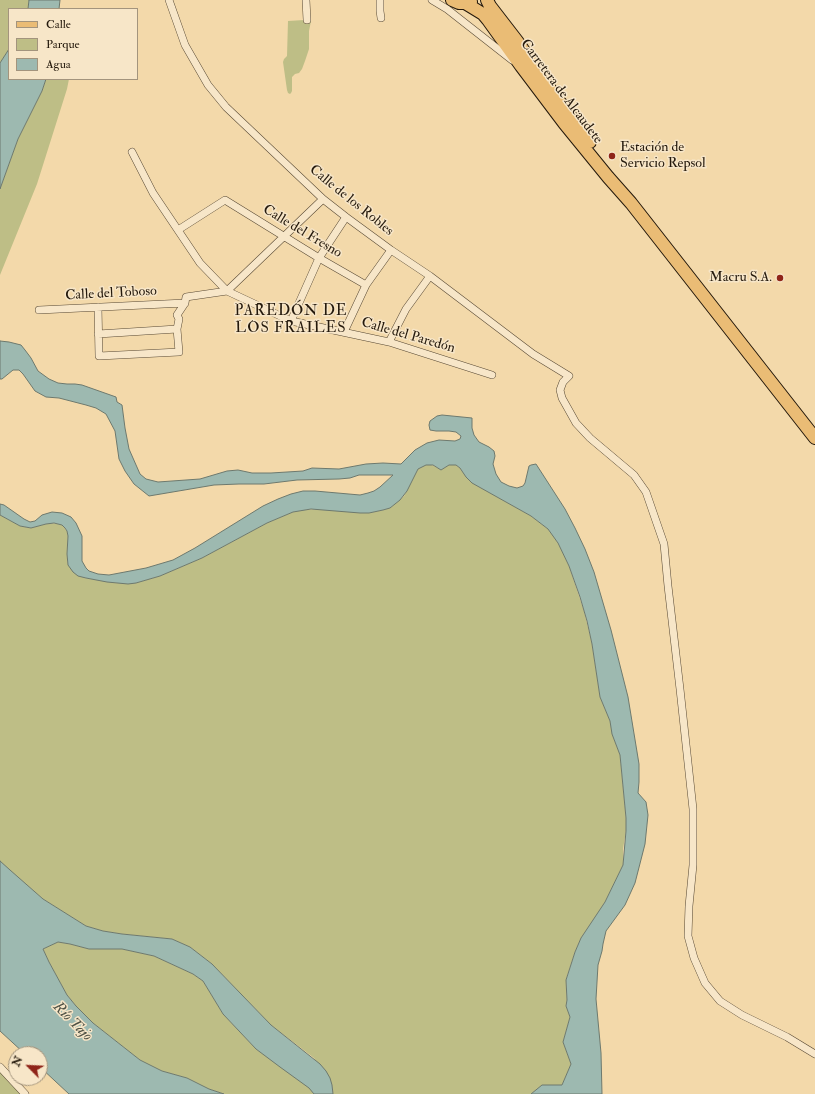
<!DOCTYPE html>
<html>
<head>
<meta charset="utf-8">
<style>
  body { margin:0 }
  #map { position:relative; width:815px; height:1094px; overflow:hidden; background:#f3d9aa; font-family:"IM FELL Double Pica",serif }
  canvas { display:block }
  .legend { position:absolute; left:8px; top:8px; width:130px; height:72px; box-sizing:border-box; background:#f7e6c8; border:1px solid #a3947d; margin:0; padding:5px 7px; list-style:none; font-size:12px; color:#24190c }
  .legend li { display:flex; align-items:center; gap:8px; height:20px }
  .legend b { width:20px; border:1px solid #a3947d }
  .north { position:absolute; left:8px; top:1046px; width:40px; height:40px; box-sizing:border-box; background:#f7e6c8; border:1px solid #a3947d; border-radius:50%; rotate:294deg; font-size:11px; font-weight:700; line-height:16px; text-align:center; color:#24190c }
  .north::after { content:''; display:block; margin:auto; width:14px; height:18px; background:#8f2418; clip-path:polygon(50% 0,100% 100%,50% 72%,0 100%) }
</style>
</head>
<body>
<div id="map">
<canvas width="815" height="1094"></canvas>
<ul class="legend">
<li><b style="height:5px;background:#eabc75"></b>Calle</li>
<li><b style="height:11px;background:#bebe86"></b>Parque</li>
<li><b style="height:11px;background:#9db9b0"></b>Agua</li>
</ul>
<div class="north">N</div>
</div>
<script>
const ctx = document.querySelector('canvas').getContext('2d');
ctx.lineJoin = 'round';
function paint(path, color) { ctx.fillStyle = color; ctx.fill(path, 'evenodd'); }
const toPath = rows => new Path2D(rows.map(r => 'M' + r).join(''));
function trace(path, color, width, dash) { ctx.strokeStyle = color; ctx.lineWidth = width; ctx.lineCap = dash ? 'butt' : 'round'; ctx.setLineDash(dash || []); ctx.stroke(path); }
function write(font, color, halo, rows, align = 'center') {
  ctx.font = font + ' "IM FELL Double Pica",serif'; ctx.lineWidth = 3; ctx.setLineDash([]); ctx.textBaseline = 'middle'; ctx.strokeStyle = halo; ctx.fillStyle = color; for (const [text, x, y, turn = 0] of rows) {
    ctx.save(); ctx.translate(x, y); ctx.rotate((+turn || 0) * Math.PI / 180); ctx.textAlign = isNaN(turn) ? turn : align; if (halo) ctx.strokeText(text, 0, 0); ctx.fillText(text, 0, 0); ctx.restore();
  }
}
const green = toPath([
  [0,0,29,0,28,9,9,9,9,49,0,63],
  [304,20,311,21,309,31,309,49,305,61,302,69,299,73,295,74,292,77,292,91,291,93,290,94,288,93,287,90,283,62,284,59,287,56,288,21],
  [46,79,69,79,67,89,37,184,0,275,0,189,18,139,42,91],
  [428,464,434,466,441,470,449,465,456,465,460,468,468,479,478,486,531,516,548,529,554,536,561,549,569,566,584,611,592,644,600,697,610,721,614,739,620,755,626,818,626,831,623,849,623,865,605,902,581,938,575,952,567,976,566,984,567,1000,566,1006,570,1017,563,1042,571,1064,562,1085,543,1085,531,1094,333,1094,332,1085,314,1058,271,1025,212,964,190,947,172,939,122,934,103,931,86,926,43,899,9,870,0,861,0,515,20,526,31,528,50,523,58,524,62,525,67,531,68,536,67,554,68,565,86,578,119,583,136,583,160,576,202,558,267,523,293,512,302,510,320,509,369,513,383,510,390,508,395,504,404,496,418,469,423,466],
  [58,942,70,944,89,949,122,949,154,956,193,974,203,981,223,1014,256,1049,310,1088,314,1094,224,1094,209,1089,187,1078,162,1071,140,1060,93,1023,76,1006,67,995,49,962,43,949],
  [0,1067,25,1094,0,1094]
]);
const water = toPath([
  [29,0,60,0,59,9,28,9,29,0],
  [9,49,9,79,46,79,42,91,18,139,0,189,0,63,9,49],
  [0,341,9,342,21,345,25,350,31,358,38,371,49,379,58,383,67,384,75,384,82,385,116,397,117,402,122,405,125,428,129,449,140,474,146,479,158,482,200,479,227,471,238,470,252,473,271,473,303,471,312,468,339,469,366,464,383,463,401,464,415,450,427,443,439,440,455,441,460,439,461,436,456,432,449,431,436,431,430,430,429,425,430,421,437,416,442,415,472,418,472,428,474,435,479,442,489,447,494,451,495,456,493,464,496,474,501,482,509,486,517,488,523,486,525,483,529,466,531,465,536,464,565,509,575,528,585,549,594,572,611,630,628,697,639,764,639,782,638,793,646,802,648,815,645,844,635,883,625,905,606,931,603,944,602,951,598,965,596,999,601,1053,602,1094,531,1094,542,1085,562,1085,571,1064,563,1042,570,1017,566,1006,567,1000,566,980,575,952,581,938,605,902,623,865,626,831,626,818,620,755,612,734,610,721,600,697,592,644,587,621,580,597,569,566,558,543,548,529,531,516,472,483,466,477,460,468,456,465,449,465,441,470,433,465,426,465,418,469,407,491,400,500,390,508,383,510,369,513,360,513,311,509,293,512,267,523,202,558,160,576,136,583,128,584,107,582,86,578,78,576,73,572,68,565,67,554,68,536,67,531,65,528,62,525,54,523,46,524,31,528,20,526,0,515,0,504,4,505,24,519,30,522,35,521,42,515,52,512,62,513,71,517,76,523,82,536,82,561,86,568,89,571,98,574,109,575,146,568,173,560,195,548,263,506,278,499,291,494,303,491,315,491,360,495,368,493,374,491,380,487,393,475,359,475,350,478,339,479,297,480,264,484,239,484,214,485,149,496,134,484,125,471,119,459,115,431,106,414,96,408,86,405,59,398,46,397,35,391,23,374,19,370,13,370,2,379,0,379,0,341],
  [0,861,10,870,43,899,86,926,103,931,122,934,172,939,190,947,212,964,271,1025,320,1064,326,1071,330,1078,332,1085,333,1094,314,1094,309,1088,280,1067,256,1049,223,1014,203,981,193,974,154,956,122,949,89,949,70,944,58,942,43,949,49,962,67,995,76,1006,93,1023,140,1060,162,1071,187,1078,209,1089,224,1094,69,1094,40,1067,40,1054,25,1054,0,1031,0,861]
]);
const minor = toPath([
  [169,0,185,45,208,85,226,107,323,199,346,217,391,250,430,276,533,354,569,376,563,382,560,390,562,398,576,423,590,438,634,475,646,492,664,544,668,586,680,689,693,809,693,865,689,906,688,936,694,958,705,983,720,1001,742,1015,787,1037,815,1054],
  [306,0,307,20],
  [380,0,380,11,381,18],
  [432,0,447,9,512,60],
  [132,152,153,193,200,263,227,291,291,321,389,342,492,375],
  [178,230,225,200,319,258,366,285],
  [227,291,323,199],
  [98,307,99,356,179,352,177,329,179,319,177,315,185,303,186,297,227,291],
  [39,310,185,303],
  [291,321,319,258,346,217],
  [344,332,366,285,391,250],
  [98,334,177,329],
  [389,342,406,309,430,276],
  [0,1067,25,1094]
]);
const primary = toPath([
  [452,0,459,3,465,3,471,2],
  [487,0,490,6,517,41,550,89,590,142],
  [465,3,483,14,488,20,521,66,564,123,608,177,631,203,815,438]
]);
const markers = [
  [612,156,4,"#8f2418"],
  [780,278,4,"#8f2418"]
];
const streetNames = [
  ["Carretera de Alcaudete",561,92,53],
  ["Calle de los Robles",351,201,39],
  ["Calle del Fresno",302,232,31],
  ["Calle del Toboso",111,294,-3],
  ["Calle del Paredón",408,336,16]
];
const poiNames = [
  ["Estación de",620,148],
  ["Servicio Repsol",620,164],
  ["Macru S.A.",772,278,"right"]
];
const neighbourhoodNames = [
  ["PAREDÓN DE",291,312],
  ["LOS FRAILES",291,329]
];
const waterNames = [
  ["Río Tajo",72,1022,45]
];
paint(green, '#bebe86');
paint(water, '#9db9b0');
trace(water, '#6d796e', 1);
trace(minor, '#584934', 8);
trace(primary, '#24190c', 14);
trace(minor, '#f7e6c8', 7);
trace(primary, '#eabc75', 12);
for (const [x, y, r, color] of markers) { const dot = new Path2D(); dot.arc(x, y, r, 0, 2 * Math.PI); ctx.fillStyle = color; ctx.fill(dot); trace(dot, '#f7e6c8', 1.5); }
write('14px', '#24190c', '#f7e6c8', streetNames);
write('14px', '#24190c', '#f7e6c8', poiNames, 'left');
ctx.letterSpacing = '1px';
write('15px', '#24190c', '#f7e6c8', neighbourhoodNames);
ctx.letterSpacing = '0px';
write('italic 15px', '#4e5145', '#f7e6c8', waterNames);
</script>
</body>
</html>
